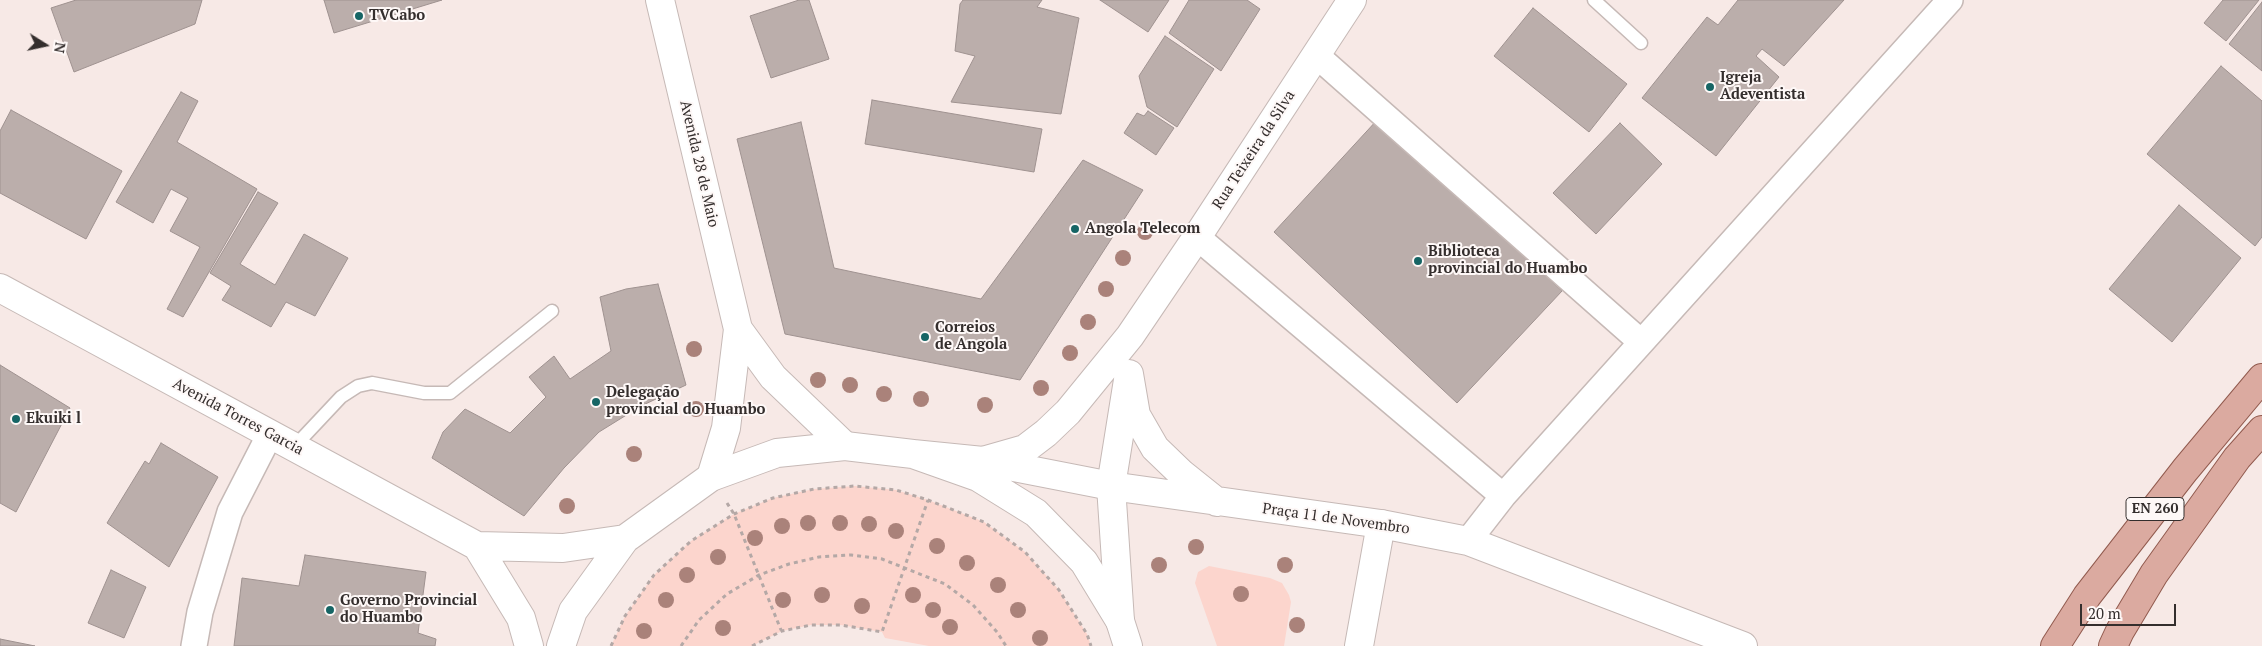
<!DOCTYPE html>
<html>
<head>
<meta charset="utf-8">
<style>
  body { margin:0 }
  #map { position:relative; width:2262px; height:646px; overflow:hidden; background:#f7e9e6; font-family:"PT Serif",serif }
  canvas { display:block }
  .north { position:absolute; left:20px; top:20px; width:50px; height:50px; -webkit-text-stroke:4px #fef8f7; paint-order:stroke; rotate:100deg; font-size:14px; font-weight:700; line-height:20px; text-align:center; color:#342e2d }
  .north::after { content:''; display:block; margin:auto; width:18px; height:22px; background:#342e2d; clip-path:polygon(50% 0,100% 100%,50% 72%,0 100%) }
  .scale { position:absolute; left:2080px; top:604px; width:96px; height:22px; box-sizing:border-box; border:2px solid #342e2d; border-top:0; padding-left:6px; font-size:15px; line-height:18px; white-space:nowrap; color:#342e2d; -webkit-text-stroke:4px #fef8f7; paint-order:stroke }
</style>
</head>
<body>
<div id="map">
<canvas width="2262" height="646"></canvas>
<div class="north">N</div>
<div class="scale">20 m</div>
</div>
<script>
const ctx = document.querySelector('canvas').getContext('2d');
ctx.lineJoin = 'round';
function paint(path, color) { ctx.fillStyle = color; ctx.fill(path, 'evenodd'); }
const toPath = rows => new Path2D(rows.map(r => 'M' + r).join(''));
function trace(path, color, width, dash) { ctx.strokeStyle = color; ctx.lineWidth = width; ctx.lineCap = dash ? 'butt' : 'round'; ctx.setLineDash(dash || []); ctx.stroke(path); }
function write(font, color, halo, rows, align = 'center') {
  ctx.font = font + ' "PT Serif",serif'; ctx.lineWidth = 4; ctx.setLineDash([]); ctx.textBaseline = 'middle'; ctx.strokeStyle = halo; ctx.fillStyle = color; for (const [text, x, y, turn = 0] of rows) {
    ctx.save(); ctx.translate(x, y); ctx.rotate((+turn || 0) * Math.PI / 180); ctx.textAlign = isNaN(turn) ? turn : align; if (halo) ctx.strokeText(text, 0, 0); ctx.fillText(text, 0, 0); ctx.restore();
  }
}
const green = toPath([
  [855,486,896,490,928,500,984,522,1025,552,1059,590,1087,634,1091,646,929,646,885,638,882,632,841,625,811,625,782,631,752,646,611,646,625,616,654,575,691,541,734,514,773,498,814,489],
  [1209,566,1270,578,1282,583,1289,595,1291,602,1284,646,1217,646,1195,583,1198,572]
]);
const building = toPath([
  [76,0,202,0,195,24,74,72,51,8,76,0],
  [324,0,442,0,334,33,324,0],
  [799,0,809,0,829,59,771,78,750,16,799,0],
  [963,0,1042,0,1037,7,1079,18,1061,114,951,102,975,56,955,51,960,4,963,0],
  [1100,0,1169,0,1148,32,1100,0],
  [1189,0,1247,0,1260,9,1221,71,1169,33,1189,0],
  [1738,0,1844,0,1784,66,1762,49,1756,56,1779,77,1716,156,1642,98,1707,17,1718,25,1738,0],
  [2223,0,2259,0,2226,41,2204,23,2223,0],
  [2262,2,2262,71,2229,44,2262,2],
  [1533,8,1627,84,1589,132,1494,56,1533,8],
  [1165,36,1214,69,1177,127,1147,107,1139,76,1165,36],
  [2221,66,2262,101,2262,237,2255,246,2147,154,2221,66],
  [181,92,198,101,177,142,257,189,183,317,167,309,200,247,170,231,188,198,171,189,153,223,116,202,181,92],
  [872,100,1042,129,1034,172,865,144,872,100],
  [11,110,122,171,86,239,0,193,0,131,11,110],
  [1148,111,1174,128,1156,155,1124,133,1137,113,1144,116,1148,111],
  [1378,119,1562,291,1457,403,1274,232,1378,119],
  [801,122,834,268,981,299,1083,160,1143,190,1020,380,785,334,737,139,801,122],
  [1620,123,1662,164,1596,234,1553,193,1620,123],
  [258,192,278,203,240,264,275,285,304,234,348,258,315,316,286,302,271,327,222,300,231,286,210,273,258,192],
  [2179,205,2241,258,2172,342,2109,289,2179,205],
  [658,284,686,385,641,406,599,432,564,468,524,516,432,458,443,432,465,409,510,433,546,397,529,377,554,356,570,379,611,351,600,297,626,289,658,284],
  [0,365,70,408,16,512,0,503,0,365],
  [161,443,218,477,169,567,107,523,145,461,149,464,161,443],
  [305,555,426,572,418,633,436,639,435,646,234,646,242,578,299,586,305,555],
  [111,570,146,587,124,638,88,623,111,570],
  [0,639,35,646,0,646,0,639]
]);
const path = toPath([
  [727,503,734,514,781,630],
  [611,646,625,616,654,575,691,541,734,514,773,498,814,489,855,486,896,490,928,500,984,522,1025,552,1059,590,1087,634,1091,646],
  [681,646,699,620,727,594,759,575,789,564,819,557,851,555,882,559,945,584,973,605,997,632,1006,646],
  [752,646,782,631,811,625,841,625,882,632,928,500]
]);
const service = toPath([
  [1594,0,1641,43],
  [294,447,341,397,358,386,372,383,424,393,450,393,552,311]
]);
const minor = toPath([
  [1316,55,1641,342],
  [1197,237,1503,496],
  [1468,541,1503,496,1950,0],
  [194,646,200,612,230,512,270,434]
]);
const tertiary = toPath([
  [660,0,738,329,726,428,711,477],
  [738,329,773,377,845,446],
  [983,461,1025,449,1046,433,1068,412,1130,336,1197,237,1352,0],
  [1120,621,1111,486,1128,380],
  [1359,646,1381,524]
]);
const secondary = toPath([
  [0,288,477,546,563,548,625,539],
  [1129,374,1136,415,1155,448,1182,474,1217,502],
  [913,454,983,461,1111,486,1381,524,1468,541,1743,646],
  [477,546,521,618,529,646],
  [561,646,573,611,625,539,711,477,777,453,845,446,913,454,978,477,1036,513,1084,562,1120,621,1128,646]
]);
const primary = toPath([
  [2055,646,2087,596,2185,470,2262,378],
  [2113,646,2120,631,2154,574,2237,458,2262,430]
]);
const trees = [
  [1145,232],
  [1123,258],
  [1106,289],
  [1088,322],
  [694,349],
  [1070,353],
  [818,380],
  [850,385],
  [1041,388],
  [884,394],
  [921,399],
  [985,405],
  [696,409],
  [634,454],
  [567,506],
  [808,523],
  [840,523],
  [869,524],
  [782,526],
  [896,531],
  [755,538],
  [937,546],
  [1196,547],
  [718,557],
  [967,563],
  [1159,565],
  [1285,565],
  [687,575],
  [998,585],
  [1241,594],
  [822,595],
  [913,595],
  [666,600],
  [783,600],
  [862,606],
  [933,610],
  [1018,610],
  [1297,625],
  [950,627],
  [723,628],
  [644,631],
  [1040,638]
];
const markers = [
  [359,16,5,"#166565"],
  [1710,87,5,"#166565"],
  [1075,229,5,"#166565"],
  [1418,261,5,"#166565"],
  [925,337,5,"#166565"],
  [596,402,5,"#166565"],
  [16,419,5,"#166565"],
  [330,610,5,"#166565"]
];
const shields = [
  [2155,509,58]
];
const shieldNames = [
  ["EN 260",2155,509]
];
const poiNames = [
  ["TVCabo",369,16],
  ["Igreja",1720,78],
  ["Adeventista",1720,95],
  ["Angola Telecom",1085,229],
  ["Biblioteca",1428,252],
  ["provincial do Huambo",1428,269],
  ["Correios",935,328],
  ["de Angola",935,345],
  ["Delegação",606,393],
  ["provincial do Huambo",606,410],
  ["Ekuiki l",26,419],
  ["Governo Provincial",340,601],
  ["do Huambo",340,618]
];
const streetNames = [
  ["Rua Teixeira da Silva",1254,150,-57],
  ["Avenida 28 de Maio",699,164,77],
  ["Avenida Torres Garcia",238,417,28],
  ["Praça 11 de Novembro",1336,519,8]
];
paint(green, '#fcd5cd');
paint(building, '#bbaeab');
trace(building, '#9f9290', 1);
trace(service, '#c6b9b6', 15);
trace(minor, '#c6b9b6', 28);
trace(tertiary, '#c6b9b6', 30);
trace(secondary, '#c6b9b6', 30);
trace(primary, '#915a4e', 30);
trace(path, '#b4a8a6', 3, [4, 4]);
trace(service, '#fff', 12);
trace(minor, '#fff', 25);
trace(tertiary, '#fff', 28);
trace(secondary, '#fff', 28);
trace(primary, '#dbaaa0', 28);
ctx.fillStyle = '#aa827a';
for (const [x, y] of trees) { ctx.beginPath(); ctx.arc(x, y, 8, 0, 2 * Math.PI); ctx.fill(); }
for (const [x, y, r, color] of markers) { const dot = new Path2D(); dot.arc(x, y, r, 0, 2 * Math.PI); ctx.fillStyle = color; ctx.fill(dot); trace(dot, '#fef8f7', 2); }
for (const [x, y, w] of shields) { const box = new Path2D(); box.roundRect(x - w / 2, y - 11.5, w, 23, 4); ctx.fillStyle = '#fef8f7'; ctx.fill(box); trace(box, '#342e2d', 1); }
write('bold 14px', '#342e2d', null, shieldNames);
write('bold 15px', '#342e2d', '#fef8f7', poiNames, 'left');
write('15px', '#342e2d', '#fef8f7', streetNames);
</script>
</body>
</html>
